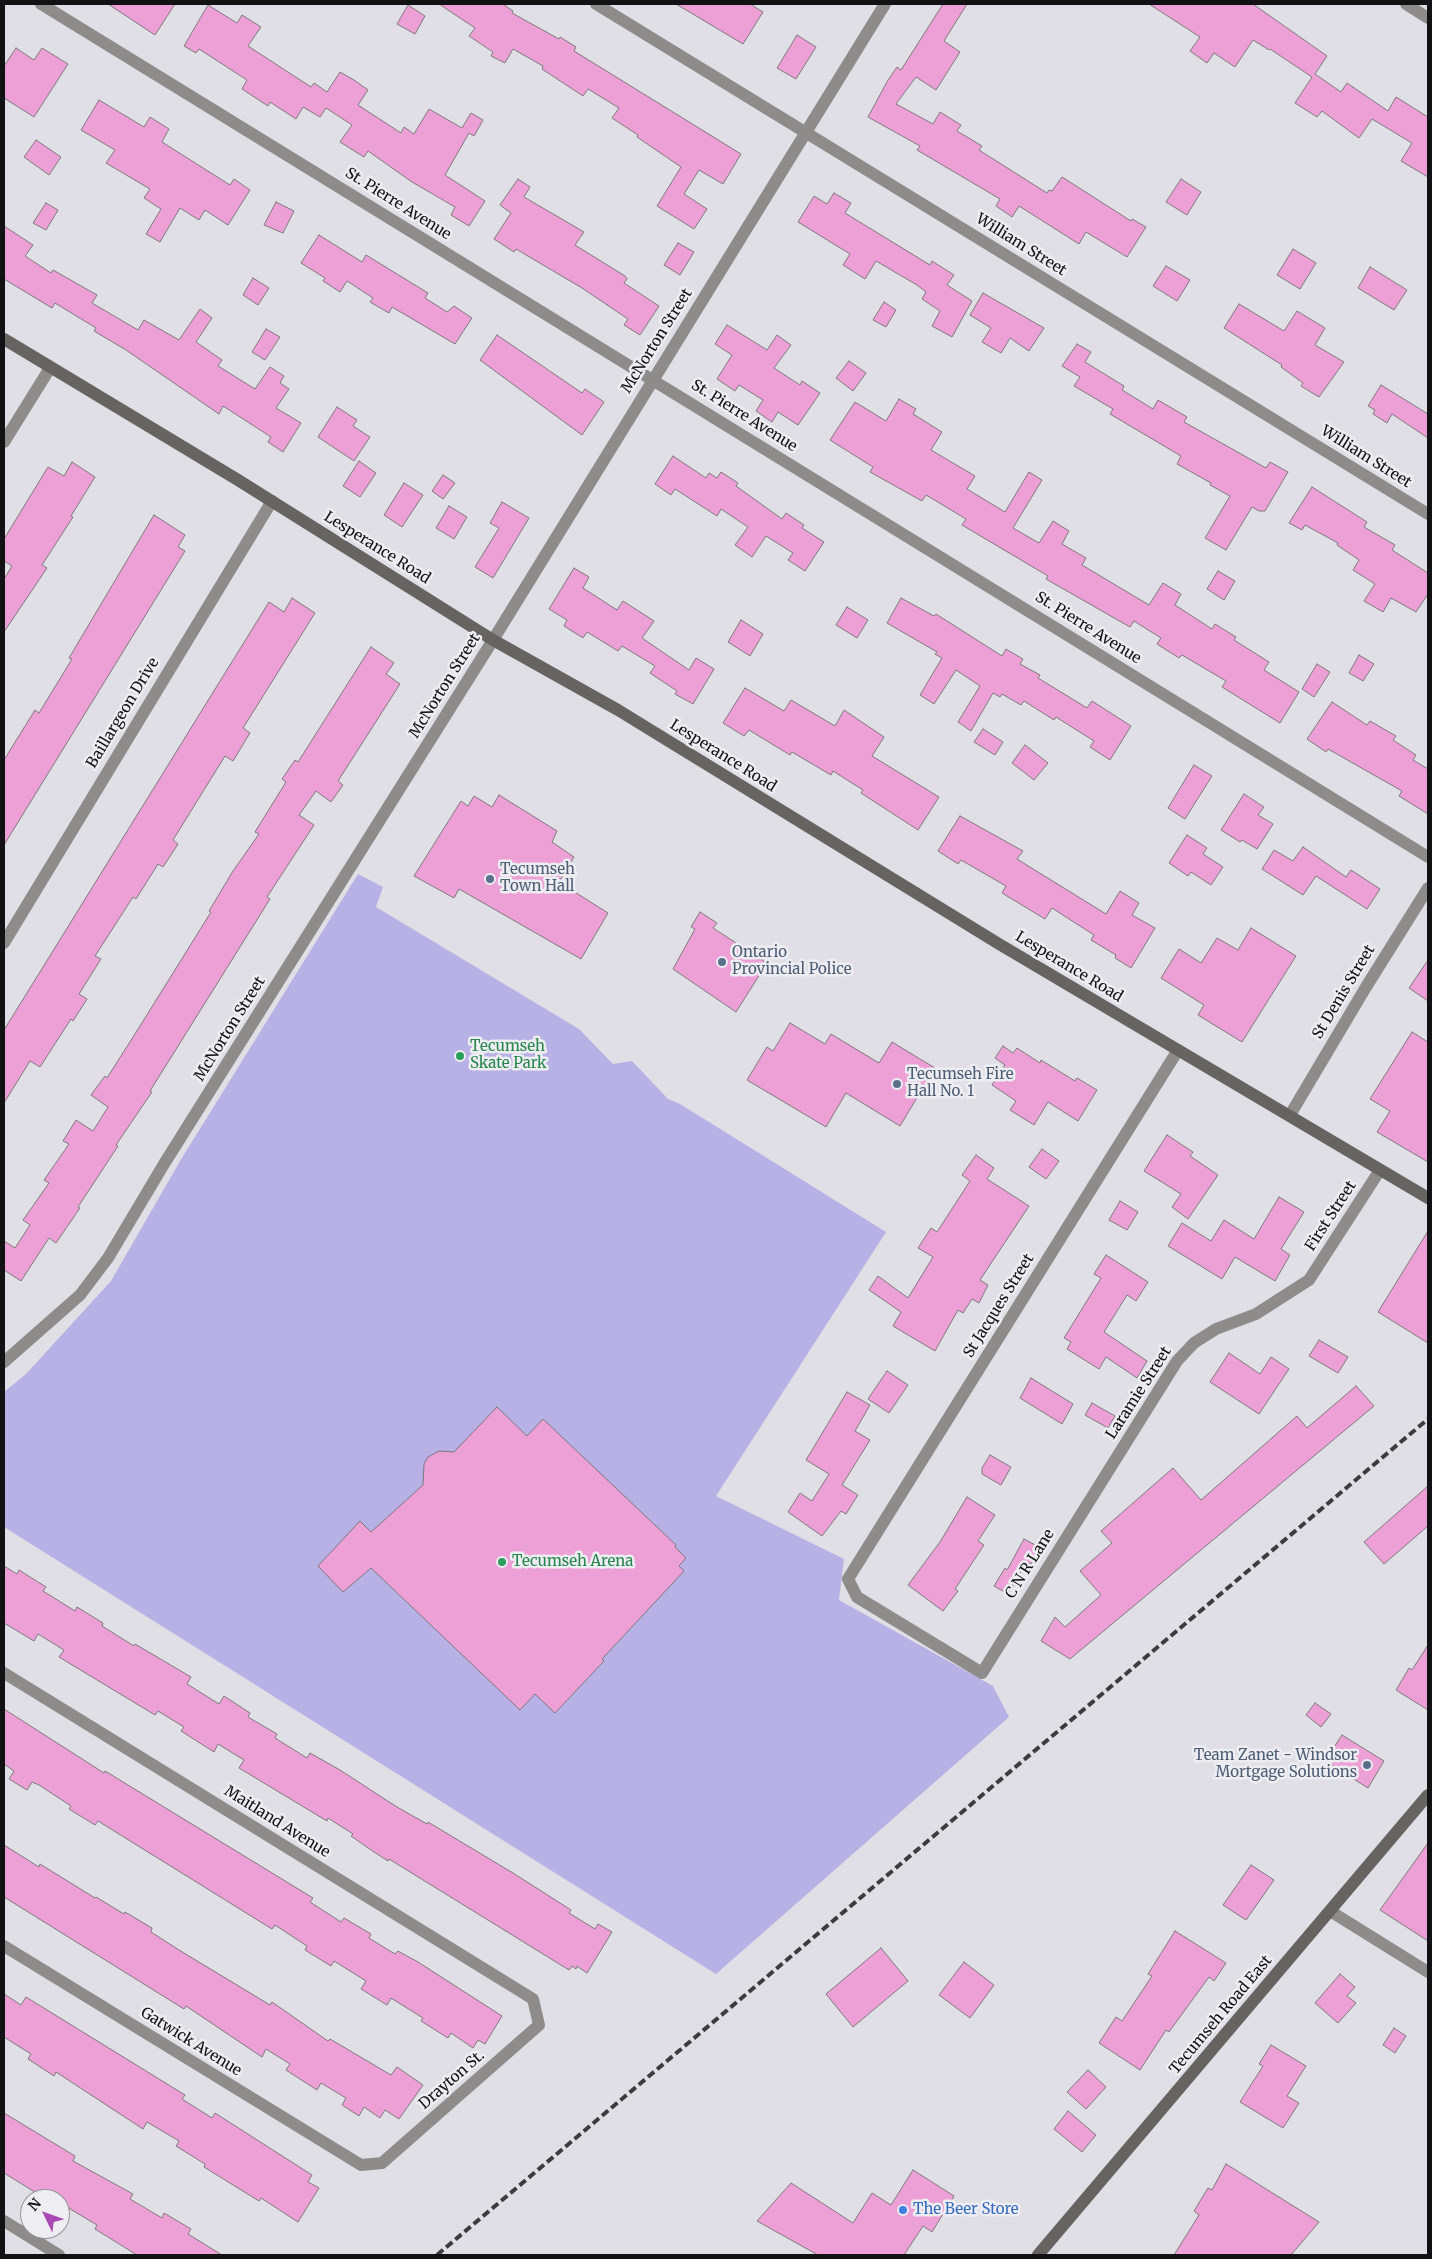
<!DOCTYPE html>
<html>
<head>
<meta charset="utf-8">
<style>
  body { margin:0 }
  #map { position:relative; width:1432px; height:2259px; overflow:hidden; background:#e0dfe5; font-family:Merriweather,serif }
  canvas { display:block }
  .frame { position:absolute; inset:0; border:5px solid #121214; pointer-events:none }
  .north { position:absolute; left:20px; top:2189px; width:50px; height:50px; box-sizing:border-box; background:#ededf2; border:1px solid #959599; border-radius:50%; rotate:312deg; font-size:14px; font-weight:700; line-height:20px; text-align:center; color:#121214 }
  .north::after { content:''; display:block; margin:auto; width:18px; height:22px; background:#a94ab3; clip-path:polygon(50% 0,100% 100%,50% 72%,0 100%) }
</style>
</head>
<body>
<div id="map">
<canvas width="1432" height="2259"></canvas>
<div class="frame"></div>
<div class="north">N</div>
</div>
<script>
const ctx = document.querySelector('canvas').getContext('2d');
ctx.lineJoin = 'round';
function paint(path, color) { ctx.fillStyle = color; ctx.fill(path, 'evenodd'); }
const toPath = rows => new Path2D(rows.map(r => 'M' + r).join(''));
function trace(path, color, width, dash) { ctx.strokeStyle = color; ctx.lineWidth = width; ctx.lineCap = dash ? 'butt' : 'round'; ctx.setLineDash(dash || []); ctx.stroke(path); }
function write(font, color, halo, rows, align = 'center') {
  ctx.font = font + ' Merriweather,serif'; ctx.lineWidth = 5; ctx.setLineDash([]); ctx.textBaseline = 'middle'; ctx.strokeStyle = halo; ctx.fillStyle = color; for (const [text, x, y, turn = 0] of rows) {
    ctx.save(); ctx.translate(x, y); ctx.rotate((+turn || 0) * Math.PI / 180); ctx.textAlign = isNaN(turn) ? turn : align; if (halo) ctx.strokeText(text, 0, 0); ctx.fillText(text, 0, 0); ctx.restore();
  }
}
const green = toPath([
  [358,874,383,887,376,907,579,1029,613,1064,632,1061,668,1099,680,1104,886,1232,716,1496,844,1559,839,1600,993,1686,1009,1717,716,1974,4,1527,4,1392,26,1374,111,1281,180,1161]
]);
const building = toPath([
  [108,4,175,4,155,35,108,4],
  [439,4,503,4,513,11,512,13,559,39,560,37,576,47,574,51,741,154,723,184,699,170,684,194,707,209,694,229,657,206,681,167,637,137,638,135,612,118,619,108,588,89,583,96,542,69,543,66,513,49,505,63,491,56,493,52,469,36,475,28,439,4],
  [676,4,750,4,763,12,743,44,676,4],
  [943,4,967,4,944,41,960,52,936,90,916,77,896,104,933,124,940,112,961,125,957,131,982,146,979,150,1047,193,1049,190,1052,191,1062,177,1131,221,1132,219,1146,227,1127,257,1086,232,1079,244,1019,206,1012,217,996,206,1000,199,917,150,920,146,868,117,888,80,897,67,901,70,943,4],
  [1149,4,1253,4,1327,56,1315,74,1341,92,1347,83,1388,111,1396,97,1428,117,1428,177,1401,161,1412,143,1372,119,1359,138,1322,111,1317,117,1295,103,1312,77,1270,49,1269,50,1253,40,1235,67,1214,53,1207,63,1190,51,1200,37,1149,4],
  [208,5,237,23,242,15,261,27,248,46,311,87,314,83,327,92,340,72,354,80,368,90,358,105,401,133,404,127,414,134,429,109,462,128,471,113,483,120,474,136,469,133,445,175,485,201,469,226,451,215,455,207,412,182,368,151,364,157,340,142,352,125,326,108,320,117,303,107,296,119,270,102,268,106,242,89,247,80,199,49,196,53,184,46,208,5],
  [408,5,425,16,415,34,397,24,408,5],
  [797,35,816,47,796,79,777,68,797,35],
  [16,48,34,60,42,48,68,64,34,117,4,98,4,66,16,48],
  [99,100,144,127,150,117,169,129,162,142,230,185,234,179,250,190,228,225,205,210,199,220,180,208,160,242,146,234,161,209,144,198,150,189,106,163,115,150,81,130,99,100],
  [36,140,61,157,49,175,24,157,36,140],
  [518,179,530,187,524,197,584,232,575,245,625,276,627,279,624,283,659,306,640,335,624,325,628,319,582,288,516,249,514,252,494,239,511,213,500,205,518,179],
  [1181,179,1201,192,1187,215,1166,202,1181,179],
  [834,193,851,203,845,213,930,265,932,261,954,275,947,285,972,301,952,337,932,326,940,311,922,299,926,292,917,285,876,261,865,279,843,265,850,254,798,222,814,196,827,204,834,193],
  [276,202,294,211,283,233,264,225,276,202],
  [46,203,58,210,46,230,33,223,46,203],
  [4,226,33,245,25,256,51,273,53,270,97,295,92,303,138,330,144,320,179,340,200,309,212,318,196,342,222,360,218,366,255,389,270,367,284,376,280,383,289,389,276,408,301,423,283,452,268,442,271,437,223,406,219,414,126,350,94,331,96,328,55,303,52,308,4,279,4,226],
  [319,235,362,262,366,255,428,293,425,298,447,312,454,306,472,318,455,344,392,307,389,313,370,302,373,298,347,281,340,292,323,281,325,278,301,263,319,235],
  [678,243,694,252,680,275,664,265,678,243],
  [1293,249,1316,263,1300,289,1277,275,1293,249],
  [1166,266,1190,280,1177,301,1153,286,1166,266],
  [1370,267,1407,290,1394,310,1358,288,1370,267],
  [253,278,269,288,258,305,243,295,253,278],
  [983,293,1044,328,1029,351,1010,338,1001,353,982,342,991,328,970,315,983,293],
  [884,302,896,310,886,327,873,320,884,302],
  [1239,304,1284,331,1297,311,1325,328,1315,345,1344,362,1319,397,1301,386,1303,383,1281,367,1282,365,1224,328,1239,304],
  [727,325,767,350,777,335,791,345,774,368,800,385,802,381,820,393,798,425,778,412,772,422,756,411,763,400,739,385,735,391,717,379,732,355,715,344,727,325],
  [266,329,280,337,265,360,252,352,266,329],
  [497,335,582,393,585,389,604,402,582,435,480,360,497,335],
  [1077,344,1091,352,1085,362,1124,386,1122,390,1153,409,1158,400,1187,417,1184,422,1266,468,1270,462,1288,472,1265,511,1259,511,1252,507,1226,550,1205,538,1230,496,1210,485,1211,483,1177,464,1181,456,1110,414,1113,409,1074,386,1080,377,1062,366,1077,344],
  [849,361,866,373,853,391,836,378,849,361],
  [1381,385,1428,414,1428,438,1392,414,1387,423,1373,414,1375,410,1368,406,1381,385],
  [899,399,916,409,913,414,942,432,931,450,975,476,967,489,1005,512,1029,472,1042,480,1013,528,1039,543,1053,521,1069,531,1062,544,1086,558,1082,565,1149,605,1163,583,1181,594,1175,605,1212,629,1215,624,1236,637,1234,640,1269,662,1264,670,1299,692,1280,723,1222,687,1226,681,1182,655,1179,658,1157,644,1161,638,1134,621,1130,627,1046,579,1048,576,962,525,966,519,926,495,922,501,870,472,873,467,830,440,855,402,886,421,899,399],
  [337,407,357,420,353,426,370,437,354,461,318,437,337,407],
  [673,456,706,478,709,473,717,478,721,472,738,483,736,486,782,519,786,513,804,525,802,528,824,542,805,571,788,560,793,553,766,536,752,557,735,545,748,527,721,509,717,516,675,489,671,495,655,484,673,456],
  [359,461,376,473,360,497,343,486,359,461],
  [72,462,95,477,71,516,73,517,42,565,47,568,4,632,4,579,12,566,4,561,4,539,48,467,64,476,72,462],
  [443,475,455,483,443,499,432,491,443,475],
  [404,483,423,495,402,527,384,515,404,483],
  [1312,487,1367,522,1364,527,1395,545,1392,550,1428,573,1428,594,1416,612,1391,598,1383,612,1364,601,1375,584,1353,570,1359,560,1337,545,1338,543,1305,525,1302,530,1289,523,1312,487],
  [502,502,529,518,493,578,475,567,499,528,490,523,502,502],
  [449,506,467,517,454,539,436,528,449,506],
  [154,515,185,535,178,547,185,551,4,845,4,760,35,710,39,713,72,659,69,658,154,515],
  [574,568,589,577,583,588,617,610,623,601,654,621,642,638,689,670,696,658,714,669,693,704,675,694,677,691,650,673,655,666,622,646,618,651,587,632,583,638,564,626,567,620,549,609,574,568],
  [1218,571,1235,581,1224,600,1207,589,1218,571],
  [292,598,315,613,243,728,250,733,233,761,225,756,173,840,178,844,163,867,158,864,136,899,133,897,95,956,101,959,79,994,87,999,73,1021,71,1019,40,1067,30,1061,4,1103,4,1030,269,602,284,612,292,598],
  [901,598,934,616,936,614,1002,656,1006,649,1023,659,1020,664,1040,675,1038,678,1087,708,1092,701,1131,726,1110,760,1090,747,1094,741,1056,717,1054,720,1024,701,1021,705,1002,694,1000,697,993,693,971,731,958,722,980,686,956,670,934,704,920,695,942,658,935,654,937,652,887,623,901,598],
  [847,607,868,620,857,638,836,625,847,607],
  [741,620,763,634,750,656,728,642,741,620],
  [371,647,394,663,386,674,400,684,338,781,343,785,331,802,316,791,299,815,314,825,267,897,270,899,150,1091,152,1092,116,1145,118,1146,78,1207,80,1208,56,1243,49,1238,21,1281,4,1270,4,1241,15,1248,30,1225,23,1220,49,1183,44,1180,69,1144,63,1141,76,1120,93,1131,108,1107,91,1095,105,1076,107,1078,140,1026,211,912,209,911,233,871,259,834,255,832,286,782,282,779,295,760,298,762,371,647],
  [1359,655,1374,664,1363,681,1349,673,1359,655],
  [1317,664,1330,672,1314,697,1302,689,1317,664],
  [745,688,784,711,791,700,835,726,844,710,884,737,872,756,939,797,918,830,861,793,863,790,833,771,831,775,792,752,790,755,749,730,744,736,723,723,745,688],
  [1332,702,1367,725,1370,721,1396,736,1393,740,1416,755,1413,760,1428,769,1428,814,1399,796,1402,791,1328,749,1326,752,1307,739,1332,702],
  [983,729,1003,742,995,755,974,742,983,729],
  [1025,745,1048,763,1034,780,1012,763,1025,745],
  [1194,765,1212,776,1185,819,1168,808,1194,765],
  [1244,794,1264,807,1258,815,1273,824,1257,849,1242,840,1240,842,1221,830,1244,794],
  [499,795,557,831,552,842,574,857,559,882,608,913,581,959,459,889,454,898,414,876,461,801,468,806,474,796,492,807,499,795],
  [960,816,1023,851,1017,859,1106,914,1120,891,1139,903,1132,915,1155,928,1131,968,1115,958,1116,955,1091,940,1094,935,1052,908,1045,919,1002,893,1006,886,961,860,958,864,938,851,960,816],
  [1187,835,1207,848,1203,854,1223,867,1211,885,1191,872,1188,876,1169,863,1187,835],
  [1303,847,1346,877,1351,870,1380,889,1367,909,1316,876,1303,895,1262,869,1274,850,1293,861,1303,847],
  [700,912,717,923,713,928,767,963,736,1012,673,969,695,929,691,927,700,912],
  [1251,928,1296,956,1242,1042,1198,1015,1204,1005,1161,978,1179,949,1201,963,1217,938,1238,950,1251,928],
  [1428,960,1428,1001,1409,988,1428,960],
  [790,1023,825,1044,831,1034,879,1063,892,1042,935,1068,900,1126,846,1093,826,1127,747,1080,767,1047,773,1051,790,1023],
  [1412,1032,1428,1042,1428,1162,1377,1132,1390,1111,1370,1099,1412,1032],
  [1003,1046,1013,1053,1017,1048,1040,1063,1041,1060,1075,1081,1077,1078,1097,1090,1078,1121,1048,1102,1034,1125,1010,1110,1016,1101,992,1085,1005,1065,995,1058,1003,1046],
  [1167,1135,1193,1152,1190,1156,1218,1175,1188,1219,1172,1207,1181,1194,1144,1171,1167,1135],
  [1042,1149,1059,1161,1046,1179,1029,1167,1042,1149],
  [976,1155,994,1168,987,1179,1029,1206,980,1280,988,1285,979,1303,972,1299,963,1313,958,1310,935,1351,893,1326,901,1312,869,1290,878,1276,908,1298,933,1257,918,1248,931,1228,937,1232,970,1181,962,1175,976,1155],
  [1279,1197,1304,1212,1281,1249,1290,1255,1275,1281,1235,1257,1222,1279,1168,1246,1182,1223,1211,1241,1224,1220,1254,1239,1279,1197],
  [1120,1201,1138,1212,1127,1230,1109,1220,1120,1201],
  [1428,1231,1428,1343,1378,1312,1428,1231],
  [1106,1255,1148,1282,1136,1301,1127,1295,1104,1332,1147,1361,1137,1378,1106,1357,1099,1369,1067,1349,1071,1342,1064,1338,1101,1278,1094,1274,1106,1255],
  [1319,1340,1348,1357,1338,1373,1309,1356,1319,1340],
  [1229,1353,1260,1374,1271,1357,1289,1369,1259,1414,1210,1382,1229,1353],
  [887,1371,908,1385,889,1413,868,1399,887,1371],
  [1031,1378,1073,1404,1062,1424,1020,1398,1031,1378],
  [1356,1386,1374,1406,1070,1659,1041,1641,1055,1617,1065,1627,1101,1595,1080,1571,1112,1543,1101,1531,1173,1468,1201,1500,1297,1416,1307,1428,1356,1386],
  [847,1392,870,1405,855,1431,870,1440,842,1485,858,1495,846,1514,841,1511,822,1536,788,1512,800,1493,812,1501,829,1474,806,1460,847,1392],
  [1092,1403,1115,1416,1108,1428,1085,1415,1092,1403],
  [497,1407,527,1436,543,1419,676,1545,675,1547,686,1558,679,1566,684,1571,602,1659,604,1661,555,1713,535,1694,520,1710,371,1568,343,1592,318,1566,360,1521,371,1532,423,1485,424,1464,428,1457,439,1451,454,1452,497,1407],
  [990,1455,1011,1467,1001,1485,982,1474,982,1468,990,1455],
  [1428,1486,1428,1526,1384,1564,1364,1542,1428,1486],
  [967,1497,995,1515,978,1541,984,1545,955,1589,958,1591,943,1611,908,1585,940,1542,967,1497],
  [1024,1539,1041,1548,1031,1564,1027,1562,1008,1594,994,1586,1005,1568,1007,1570,1024,1539],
  [4,1566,17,1574,19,1570,46,1587,43,1591,75,1611,77,1607,103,1623,102,1626,134,1646,135,1644,191,1677,187,1684,219,1704,224,1696,250,1713,248,1717,277,1734,275,1738,307,1758,310,1753,340,1770,397,1807,427,1824,428,1822,513,1873,571,1910,569,1913,595,1929,598,1924,612,1932,587,1973,577,1966,576,1969,572,1966,569,1970,389,1859,388,1861,371,1850,351,1836,353,1834,328,1818,327,1821,239,1768,244,1760,218,1744,214,1752,181,1731,184,1727,158,1711,155,1715,59,1657,64,1650,38,1634,34,1641,4,1623,4,1566],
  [1428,1645,1428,1710,1396,1690,1409,1668,1412,1670,1428,1645],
  [1315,1703,1331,1714,1321,1727,1306,1715,1315,1703],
  [4,1709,104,1773,105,1771,295,1887,313,1898,310,1902,341,1922,344,1918,371,1934,369,1938,395,1954,398,1951,418,1962,502,2016,485,2044,478,2040,473,2048,451,2033,448,2038,421,2021,423,2018,391,1998,387,2005,361,1989,366,1981,334,1961,331,1966,305,1950,307,1946,275,1925,272,1929,98,1821,95,1825,69,1809,71,1806,39,1785,32,1782,27,1790,9,1779,14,1771,4,1764,4,1709],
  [1342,1735,1384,1761,1368,1788,1325,1761,1342,1735],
  [1428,1843,1428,1941,1380,1910,1428,1843],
  [4,1845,39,1867,40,1864,95,1898,96,1897,124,1914,125,1912,152,1928,151,1932,179,1950,270,2005,272,2002,328,2041,330,2039,391,2075,397,2067,423,2085,399,2119,385,2110,380,2118,364,2107,359,2116,342,2105,346,2098,321,2083,317,2090,286,2070,290,2064,266,2049,262,2057,186,2006,184,2009,4,1897,4,1845],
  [1251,1865,1274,1880,1246,1920,1223,1905,1251,1865],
  [1175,1931,1226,1963,1214,1981,1209,1977,1169,2032,1166,2030,1140,2070,1099,2043,1116,2017,1122,2021,1152,1976,1148,1974,1175,1931],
  [881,1948,908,1981,853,2027,826,1994,881,1948],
  [964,1962,994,1985,970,2018,939,1995,964,1962],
  [1340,1974,1355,1987,1347,1996,1356,2003,1338,2023,1315,2003,1340,1974],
  [4,1994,21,2005,26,1997,185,2095,182,2099,212,2118,215,2113,312,2175,308,2182,319,2188,298,2222,261,2198,259,2201,204,2167,205,2164,176,2146,179,2141,147,2122,143,2129,56,2072,54,2076,28,2059,31,2054,4,2037,4,1994],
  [1394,2028,1406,2036,1395,2053,1383,2045,1394,2028],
  [1271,2045,1306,2066,1287,2096,1299,2103,1283,2128,1240,2102,1263,2066,1259,2064,1271,2045],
  [1088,2070,1106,2087,1086,2109,1067,2092,1088,2070],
  [1068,2111,1096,2135,1082,2152,1054,2129,1068,2111],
  [4,2113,75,2156,73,2161,133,2194,130,2199,162,2218,164,2213,191,2229,188,2234,222,2255,137,2255,95,2229,97,2225,60,2203,60,2199,46,2199,4,2173,4,2113],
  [1226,2164,1319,2222,1291,2255,1174,2255,1199,2215,1194,2211,1208,2188,1212,2190,1226,2164],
  [913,2170,954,2196,932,2232,923,2226,904,2255,818,2255,757,2221,791,2183,853,2223,872,2193,891,2205,913,2170]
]);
const minor = toPath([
  [41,4,1428,857],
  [596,4,1428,514],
  [4,442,50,368],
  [4,943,272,501],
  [1178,1050,848,1579,857,1597,982,1673,1177,1361,1194,1343,1216,1329,1256,1314,1309,1280,1380,1170],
  [1290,1115,1366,987,1428,888],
  [4,1673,533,1999,539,2025,382,2163,361,2165,4,1946],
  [1330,1911,1428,1972],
  [4,2221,59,2255]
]);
const tertiary = toPath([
  [1406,4,1428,18],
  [4,1362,80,1295,108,1258,164,1164,493,640,885,4]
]);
const secondary = toPath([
  [4,339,238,480,493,640,618,710,999,944,1428,1198],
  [1038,2255,1428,1795]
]);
const rail = toPath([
  [437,2255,1428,1419]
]);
const markers = [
  [490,879,5,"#5c6f8a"],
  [722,962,5,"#5c6f8a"],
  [460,1056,5,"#2e9e5b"],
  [897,1084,5,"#5c6f8a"],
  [502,1562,5,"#2e9e5b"],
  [1367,1765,5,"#5c6f8a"],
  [903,2210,5,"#3f7fe0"]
];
const streetNames = [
  ["St. Pierre Avenue",398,204,32],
  ["William Street",1021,245,32],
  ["McNorton Street",657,341,-58],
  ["St. Pierre Avenue",744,416,32],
  ["William Street",1366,457,32],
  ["Lesperance Road",377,548,32],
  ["St. Pierre Avenue",1088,628,32],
  ["McNorton Street",445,686,-58],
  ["Baillargeon Drive",123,713,-59],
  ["Lesperance Road",723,756,32],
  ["Lesperance Road",1069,967,31],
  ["St Denis Street",1344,992,-59],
  ["McNorton Street",230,1029,-58],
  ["First Street",1331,1216,-57],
  ["St Jacques Street",999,1306,-58],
  ["Laramie Street",1139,1393,-57],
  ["C N R Lane",1030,1564,-58],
  ["Maitland Avenue",277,1822,32],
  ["Tecumseh Road East",1221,2015,-50],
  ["Gatwick Avenue",191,2042,32],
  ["Drayton St.",452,2080,-41]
];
const serviceNames = [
  ["Tecumseh",500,870],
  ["Town Hall",500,887],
  ["Ontario",732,953],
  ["Provincial Police",732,970],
  ["Tecumseh Fire",907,1075],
  ["Hall No. 1",907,1092],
  ["Team Zanet - Windsor",1357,1756,"right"],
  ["Mortgage Solutions",1357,1773,"right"]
];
const leisureNames = [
  ["Tecumseh",470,1047],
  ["Skate Park",470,1064],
  ["Tecumseh Arena",512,1562]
];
const shopNames = [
  ["The Beer Store",913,2210]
];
paint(green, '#b8b1e5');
paint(building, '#eca0d6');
trace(building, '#7e7a7d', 1);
trace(minor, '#8d8c8a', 12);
trace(tertiary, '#8d8c8a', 12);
trace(secondary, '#666461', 12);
trace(rail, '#3c3c3f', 4, [8, 4]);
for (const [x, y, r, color] of markers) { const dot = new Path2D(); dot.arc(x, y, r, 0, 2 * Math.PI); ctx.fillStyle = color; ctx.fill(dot); trace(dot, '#ededf2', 2); }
write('15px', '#121214', '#ededf2', streetNames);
write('15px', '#4e5e75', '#ededf2', serviceNames, 'left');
write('15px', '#27864d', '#ededf2', leisureNames, 'left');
write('15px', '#366cbe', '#ededf2', shopNames, 'left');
</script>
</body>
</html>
